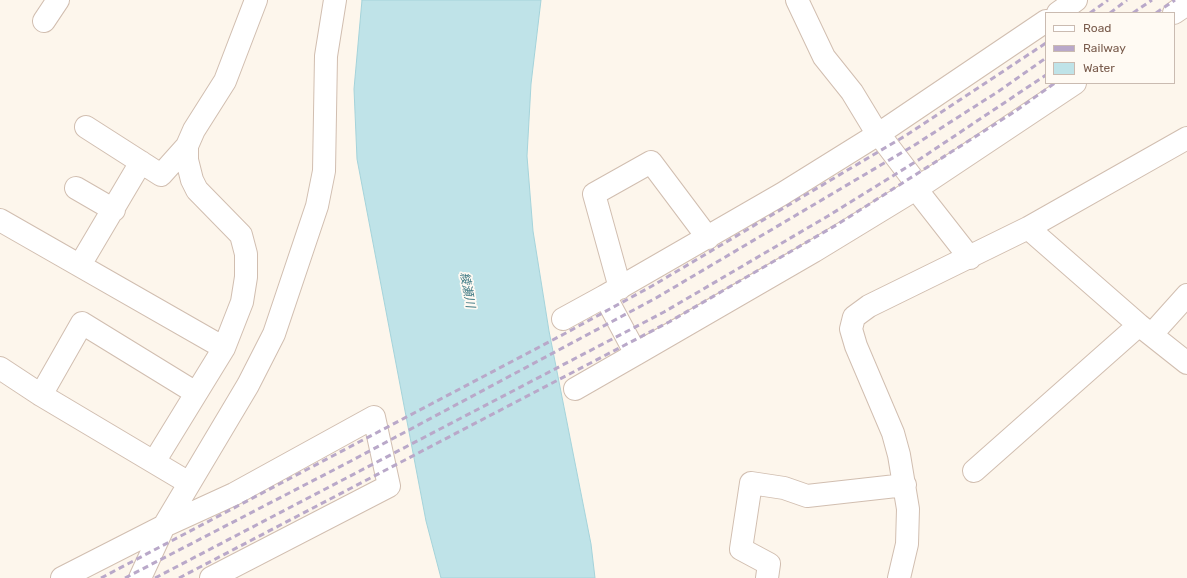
<!DOCTYPE html>
<html>
<head>
<meta charset="utf-8">
<style>
  body { margin:0 }
  #map { position:relative; width:1187px; height:578px; overflow:hidden; background:#fdf6ec; font-family:Rubik,sans-serif }
  canvas { display:block }
  .legend { position:absolute; left:1045px; top:12px; width:130px; height:72px; box-sizing:border-box; background:#fffaf3; border:1px solid #cabbb1; margin:0; padding:5px 7px; list-style:none; font-size:12px; color:#7a5c4d }
  .legend li { display:flex; align-items:center; gap:8px; height:20px }
  .legend b { width:20px; border:1px solid #cabbb1 }
</style>
</head>
<body>
<div id="map">
<canvas width="1187" height="578"></canvas>
<ul class="legend">
<li><b style="height:5px;background:#fff"></b>Road</li>
<li><b style="height:5px;background:#b9a8c9"></b>Railway</li>
<li><b style="height:11px;background:#bfe3e8"></b>Water</li>
</ul>
</div>
<script>
const ctx = document.querySelector('canvas').getContext('2d');
ctx.lineJoin = 'round';
function paint(path, color) { ctx.fillStyle = color; ctx.fill(path, 'evenodd'); }
const toPath = rows => new Path2D(rows.map(r => 'M' + r).join(''));
function trace(path, color, width, dash) { ctx.strokeStyle = color; ctx.lineWidth = width; ctx.lineCap = dash ? 'butt' : 'round'; ctx.setLineDash(dash || []); ctx.stroke(path); }
function write(font, color, halo, rows, align = 'center') {
  ctx.font = font + ' Rubik,"Noto Sans JP",sans-serif'; ctx.lineWidth = 3.5; ctx.setLineDash([]); ctx.textBaseline = 'middle'; ctx.strokeStyle = halo; ctx.fillStyle = color; for (const [text, x, y, turn = 0] of rows) {
    ctx.save(); ctx.translate(x, y); ctx.rotate((+turn || 0) * Math.PI / 180); ctx.textAlign = isNaN(turn) ? turn : align; if (halo) ctx.strokeText(text, 0, 0); ctx.fillText(text, 0, 0); ctx.restore();
  }
}
const water = toPath([
  [362,0,541,0,531,84,527,156,533,231,549,331,591,544,595,578,441,578,426,521,357,159,354,89,362,0]
]);
const minor = toPath([
  [797,0,824,57,852,92,872,125,919,187],
  [1058,13,1076,0],
  [1174,13,1187,4],
  [44,21,58,0],
  [1046,21,880,133,782,194,605,296,636,354,814,251,919,187,1075,83],
  [86,127,161,175,187,146],
  [76,188,114,210],
  [916,189,970,258],
  [0,220,224,348],
  [1028,228,1139,325,1187,363],
  [80,265,141,162],
  [620,288,594,194,651,162,708,238],
  [563,319,605,296],
  [1152,334,1187,295],
  [0,368,41,395,189,483],
  [575,389,636,354],
  [41,395,82,323,196,393],
  [154,462,224,348,242,302,246,277,246,254,241,235,197,190,192,180,187,160,187,146,194,130,225,81,256,0],
  [974,471,1139,325],
  [62,578,164,526,234,494,374,417,389,486,211,578],
  [140,578,164,526,248,385,274,334,317,206,324,171,326,56,335,0],
  [767,578,769,564,741,549,751,483,784,488,807,496,905,485],
  [899,578,907,544,908,509,899,455,893,433,856,346,851,329,854,317,869,306,1028,228,1187,138]
]);
const rail = toPath([
  [1090,13,1108,0],
  [1110,13,1127,0],
  [1133,13,1152,0],
  [1156,13,1175,0],
  [101,578,564,334,652,286,905,136,1046,43],
  [125,578,349,462,656,298,913,146,999,91,1046,58],
  [155,578,664,312,828,216,920,159,1046,75],
  [179,578,669,322,838,224,1014,112,1055,83]
]);
const waterNames = [
  ["綾瀬川",467,290,80]
];
paint(water, '#bfe3e8');
trace(water, '#a5d3da', 1);
trace(minor, '#d1beb0', 24);
trace(minor, '#fff', 22);
trace(rail, '#b9a8c9', 3, [6, 4]);
write('italic 12px', '#437c86', '#fffaf3', waterNames);
</script>
</body>
</html>
